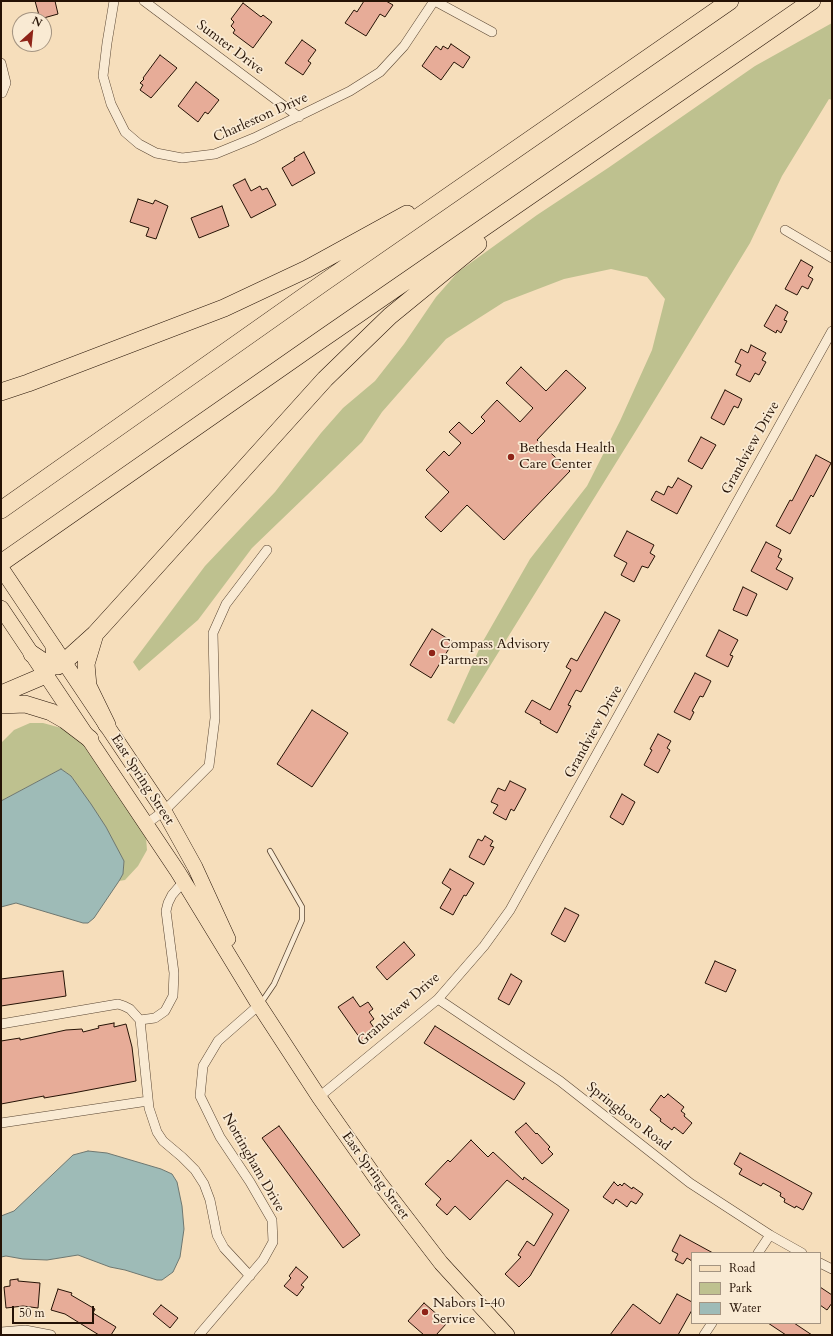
<!DOCTYPE html>
<html>
<head>
<meta charset="utf-8">
<style>
  body { margin:0 }
  #map { position:relative; width:833px; height:1336px; overflow:hidden; background:#f6debb; font-family:Cardo,serif }
  canvas { display:block }
  .frame { position:absolute; inset:0; border:2px solid #251205; pointer-events:none }
  .legend { position:absolute; left:691px; top:1252px; width:130px; height:72px; box-sizing:border-box; background:#f9ead3; border:1px solid #a49481; margin:0; padding:5px 7px; list-style:none; font-size:12px; color:#251205 }
  .legend li { display:flex; align-items:center; gap:8px; height:20px }
  .legend b { width:20px; border:1px solid #a49481 }
  .north { position:absolute; left:12px; top:12px; width:40px; height:40px; box-sizing:border-box; background:#f9ead3; border:1px solid #a49481; border-radius:50%; rotate:27deg; font-size:11px; font-weight:700; line-height:16px; text-align:center; color:#251205 }
  .north::after { content:''; display:block; margin:auto; width:14px; height:18px; background:#8f2418; clip-path:polygon(50% 0,100% 100%,50% 72%,0 100%) }
  .scale { position:absolute; left:12px; top:1306px; width:82px; height:18px; box-sizing:border-box; border:2px solid #251205; border-top:0; padding-left:5px; font-size:12px; line-height:14px; white-space:nowrap; color:#251205; -webkit-text-stroke:3px #f9ead3; paint-order:stroke }
</style>
</head>
<body>
<div id="map">
<canvas width="833" height="1336"></canvas>
<div class="frame"></div>
<ul class="legend">
<li><b style="height:5px;background:#f6debb"></b>Road</li>
<li><b style="height:11px;background:#bec18f"></b>Park</li>
<li><b style="height:11px;background:#9ebbb7"></b>Water</li>
</ul>
<div class="north">N</div>
<div class="scale">50 m</div>
</div>
<script>
const ctx = document.querySelector('canvas').getContext('2d');
ctx.lineJoin = 'round';
function paint(path, color) { ctx.fillStyle = color; ctx.fill(path, 'evenodd'); }
const toPath = rows => new Path2D(rows.map(r => 'M' + r).join(''));
function trace(path, color, width, dash) { ctx.strokeStyle = color; ctx.lineWidth = width; ctx.lineCap = dash ? 'butt' : 'round'; ctx.setLineDash(dash || []); ctx.stroke(path); }
function write(font, color, halo, rows, align = 'center') {
  ctx.font = font + ' Cardo,serif'; ctx.lineWidth = 3.5; ctx.setLineDash([]); ctx.textBaseline = 'middle'; ctx.strokeStyle = halo; ctx.fillStyle = color; for (const [text, x, y, turn = 0] of rows) {
    ctx.save(); ctx.translate(x, y); ctx.rotate((+turn || 0) * Math.PI / 180); ctx.textAlign = isNaN(turn) ? turn : align; if (halo) ctx.strokeText(text, 0, 0); ctx.fillText(text, 0, 0); ctx.restore();
  }
}
const green = toPath([
  [832,23,832,100,829,99,782,176,750,243,637,429,454,724,447,720,482,643,530,559,587,486,620,421,652,350,665,299,647,277,611,269,564,279,504,302,446,339,382,412,362,442,252,548,198,620,139,671,133,662,205,566,275,492,321,433,343,408,375,381,404,344,436,297,458,272,537,215,608,168,755,66],
  [30,723,43,723,65,729,82,743,146,837,147,850,138,866,125,880,119,881,123,874,124,862,106,827,71,776,61,769,1,801,1,743,14,730]
]);
const water = toPath([
  [61,769,71,776,91,804,106,827,124,861,123,874,119,881,94,918,88,923,83,923,16,903,1,907,1,801,61,769],
  [88,1151,107,1153,161,1169,172,1174,177,1182,182,1206,184,1229,180,1257,173,1272,162,1280,157,1280,125,1270,110,1267,78,1255,47,1260,23,1259,6,1256,1,1257,1,1216,14,1211,73,1155,88,1151]
]);
const building = toPath([
  [35,1,55,1,58,14,40,19,35,1],
  [364,1,386,1,393,5,385,17,380,14,366,36,345,23,354,10,357,12,364,1],
  [243,3,261,17,263,15,272,22,253,48,233,33,235,30,231,26,234,22,231,19,243,3],
  [302,40,316,50,308,61,311,63,303,75,285,63,302,40],
  [451,44,470,57,463,68,454,62,441,80,422,66,436,46,441,50,443,46,448,49,451,44],
  [160,55,177,68,151,98,140,90,143,85,140,83,144,79,143,78,160,55],
  [196,82,219,100,208,114,205,112,198,122,178,106,196,82],
  [304,152,315,173,292,186,282,168,295,160,294,158,304,152],
  [245,179,251,191,260,186,262,190,267,188,276,205,251,218,233,185,245,179],
  [138,199,153,204,155,200,168,206,156,239,146,236,149,228,130,222,138,199],
  [222,206,229,226,199,238,191,218,222,206],
  [801,260,813,267,808,276,813,279,808,289,802,286,797,295,785,289,801,260],
  [776,305,788,312,784,320,787,321,781,333,777,330,776,333,764,326,776,305],
  [751,345,766,353,762,360,766,362,759,375,755,373,750,382,736,375,741,365,735,362,741,349,748,353,751,345],
  [521,367,546,391,566,370,586,388,537,440,570,471,504,540,467,505,441,532,425,517,449,492,426,470,444,451,449,456,461,443,449,432,459,422,472,434,485,421,481,417,497,400,520,422,533,408,506,383,521,367],
  [725,390,742,399,738,408,734,406,724,425,711,418,725,390],
  [701,437,716,445,702,469,688,461,701,437],
  [816,455,831,463,813,497,811,495,790,534,776,526,790,500,792,501,816,455],
  [678,478,692,486,677,514,651,500,656,491,664,495,668,486,672,488,678,478],
  [627,531,654,545,650,553,655,556,648,568,642,566,634,582,621,575,627,563,614,556,627,531],
  [766,542,781,550,778,557,782,559,776,569,793,578,787,590,751,571,766,542],
  [743,587,757,594,747,616,733,610,743,587],
  [605,612,620,620,581,692,576,690,568,705,571,706,557,733,540,723,541,721,525,712,532,700,550,710,571,670,566,667,571,658,577,661,605,612],
  [432,629,453,642,431,678,410,665,432,629],
  [719,630,738,640,730,655,733,656,728,667,706,656,719,630],
  [695,673,711,681,703,697,700,696,692,711,694,712,690,720,674,712,695,673],
  [312,710,348,733,312,787,277,764,312,710],
  [658,734,671,741,667,748,670,750,658,773,644,765,652,750,650,749,658,734],
  [510,781,526,789,514,811,511,809,506,820,493,813,498,805,491,802,498,788,505,791,510,781],
  [622,794,635,802,623,825,610,817,622,794],
  [485,836,493,841,490,846,494,847,484,865,469,857,478,839,482,841,485,836],
  [450,869,474,883,466,896,464,895,453,915,440,908,451,889,442,883,450,869],
  [565,908,579,915,565,942,551,934,565,908],
  [404,942,415,955,387,980,376,967,404,942],
  [715,961,736,970,726,992,705,983,715,961],
  [63,971,66,996,1,1006,1,979,63,971],
  [511,974,522,981,509,1005,498,999,511,974],
  [353,997,360,1007,368,1002,373,1009,369,1012,374,1019,370,1022,376,1031,362,1041,338,1007,353,997],
  [114,1023,114,1027,126,1024,132,1047,136,1081,73,1093,44,1098,44,1096,1,1104,1,1041,20,1038,20,1040,66,1030,82,1029,83,1032,99,1028,98,1026,114,1023],
  [435,1026,525,1083,514,1100,424,1043,435,1026],
  [668,1094,684,1107,681,1111,685,1114,684,1116,692,1123,683,1134,674,1127,672,1130,660,1121,661,1119,650,1110,661,1095,664,1098,668,1094],
  [526,1123,536,1134,537,1133,550,1147,548,1149,553,1154,542,1164,515,1132,526,1123],
  [279,1126,360,1235,343,1248,262,1138,279,1126],
  [471,1140,488,1157,493,1152,523,1180,524,1177,569,1210,530,1276,519,1287,505,1274,521,1257,518,1255,527,1241,534,1246,553,1214,507,1180,470,1220,455,1206,447,1215,436,1205,441,1199,425,1184,448,1160,450,1162,471,1140],
  [740,1153,812,1193,803,1210,796,1206,795,1208,784,1202,785,1199,780,1196,781,1193,763,1183,761,1186,739,1174,742,1169,734,1164,740,1153],
  [614,1182,618,1186,620,1184,622,1186,624,1183,632,1189,633,1187,643,1194,636,1204,631,1201,627,1207,616,1199,613,1204,603,1197,614,1182],
  [680,1235,713,1253,692,1253,692,1261,687,1258,683,1264,675,1260,678,1254,672,1251,680,1235],
  [296,1267,308,1277,301,1285,304,1287,297,1296,284,1286,291,1278,289,1276,296,1267],
  [18,1279,18,1281,40,1283,38,1308,23,1306,6,1308,4,1287,10,1286,10,1280,18,1279],
  [820,1287,832,1295,832,1303,827,1310,820,1305,820,1287],
  [58,1289,72,1293,71,1295,95,1309,93,1313,116,1327,111,1335,99,1335,65,1314,51,1310,58,1289],
  [677,1294,692,1302,692,1310,678,1335,610,1335,633,1304,660,1324,677,1294],
  [424,1303,447,1323,436,1335,424,1335,408,1321,424,1303],
  [161,1305,178,1318,170,1328,153,1314,161,1305],
  [768,1323,794,1323,812,1335,786,1335,768,1323]
]);
const lane = toPath([
  [261,1003,274,984,302,920,302,907,270,851]
]);
const street = toPath([
  [114,1,107,43,103,76,111,104,125,132,139,144,156,153,182,158,215,154,254,138,350,91,380,72,404,46,434,1],
  [144,1,299,117],
  [435,1,492,32],
  [1,63,6,83,2,93],
  [785,230,832,258],
  [146,824,164,811,209,766,215,718,213,633,226,604,267,550],
  [184,881,172,895,168,903,166,911,174,973,173,996,165,1011,155,1018,140,1020,149,1108,157,1132,163,1141,182,1157,195,1170,204,1184,210,1200,217,1235,224,1248,250,1276],
  [438,999,560,1081,690,1183,770,1235,802,1253],
  [1,1024,118,1004,124,1006,130,1009,140,1020],
  [319,1097,438,999,484,946,510,910,832,331],
  [1,1123,148,1101],
  [758,1253,770,1235],
  [820,1263,832,1269],
  [1,1332,25,1330,51,1335],
  [199,1335,263,1260,273,1242,272,1220,250,1182,220,1137,200,1096,203,1066,218,1041,259,1005],
  [704,1335,712,1323]
]);
const primary = toPath([
  [1,568,164,811,195,867,228,939],
  [1,608,178,872,259,1005,319,1097,378,1181,441,1263,507,1335]
]);
const highway = toPath([
  [1,392,28,383,224,308,307,269,407,214],
  [1,510,323,283,730,1],
  [1,563,325,337,812,1],
  [95,634,86,664,88,686,107,725],
  [32,654,47,664,58,666,64,662,95,634,134,591,325,379,390,316,478,244],
  [1,694,41,677,47,672,55,659,54,649],
  [1,705,25,704,51,712,65,720,90,739]
]);
const markers = [
  [511,457,4,"#8f2418"],
  [432,653,4,"#8f2418"],
  [425,1312,4,"#8f2418"]
];
const streetNames = [
  ["Sumter Drive",230,48,37],
  ["Charleston Drive",261,118,-24],
  ["Grandview Drive",751,448,-61],
  ["Grandview Drive",594,732,-61],
  ["East Spring Street",142,780,57],
  ["Grandview Drive",399,1010,-41],
  ["Springboro Road",628,1117,38],
  ["Nottingham Drive",253,1163,60],
  ["East Spring Street",375,1176,54]
];
const poiNames = [
  ["Bethesda Health",519,449],
  ["Care Center",519,465],
  ["Compass Advisory",440,645],
  ["Partners",440,661],
  ["Nabors I-40",433,1304],
  ["Service",433,1320]
];
paint(green, '#bec18f');
paint(water, '#9ebbb7');
trace(water, '#6e7770', 1);
paint(building, '#e7ac98');
trace(building, '#251205', 1);
trace(lane, '#594532', 6);
trace(street, '#594532', 10);
trace(primary, '#251205', 16);
trace(highway, '#251205', 18);
trace(lane, '#f9ead3', 4.5);
trace(street, '#f9ead3', 9);
trace(primary, '#f6debb', 15);
trace(highway, '#f6debb', 17);
for (const [x, y, r, color] of markers) { const dot = new Path2D(); dot.arc(x, y, r, 0, 2 * Math.PI); ctx.fillStyle = color; ctx.fill(dot); trace(dot, '#f9ead3', 1.5); }
write('14px', '#251205', '#f9ead3', streetNames);
write('14px', '#251205', '#f9ead3', poiNames, 'left');
</script>
</body>
</html>
